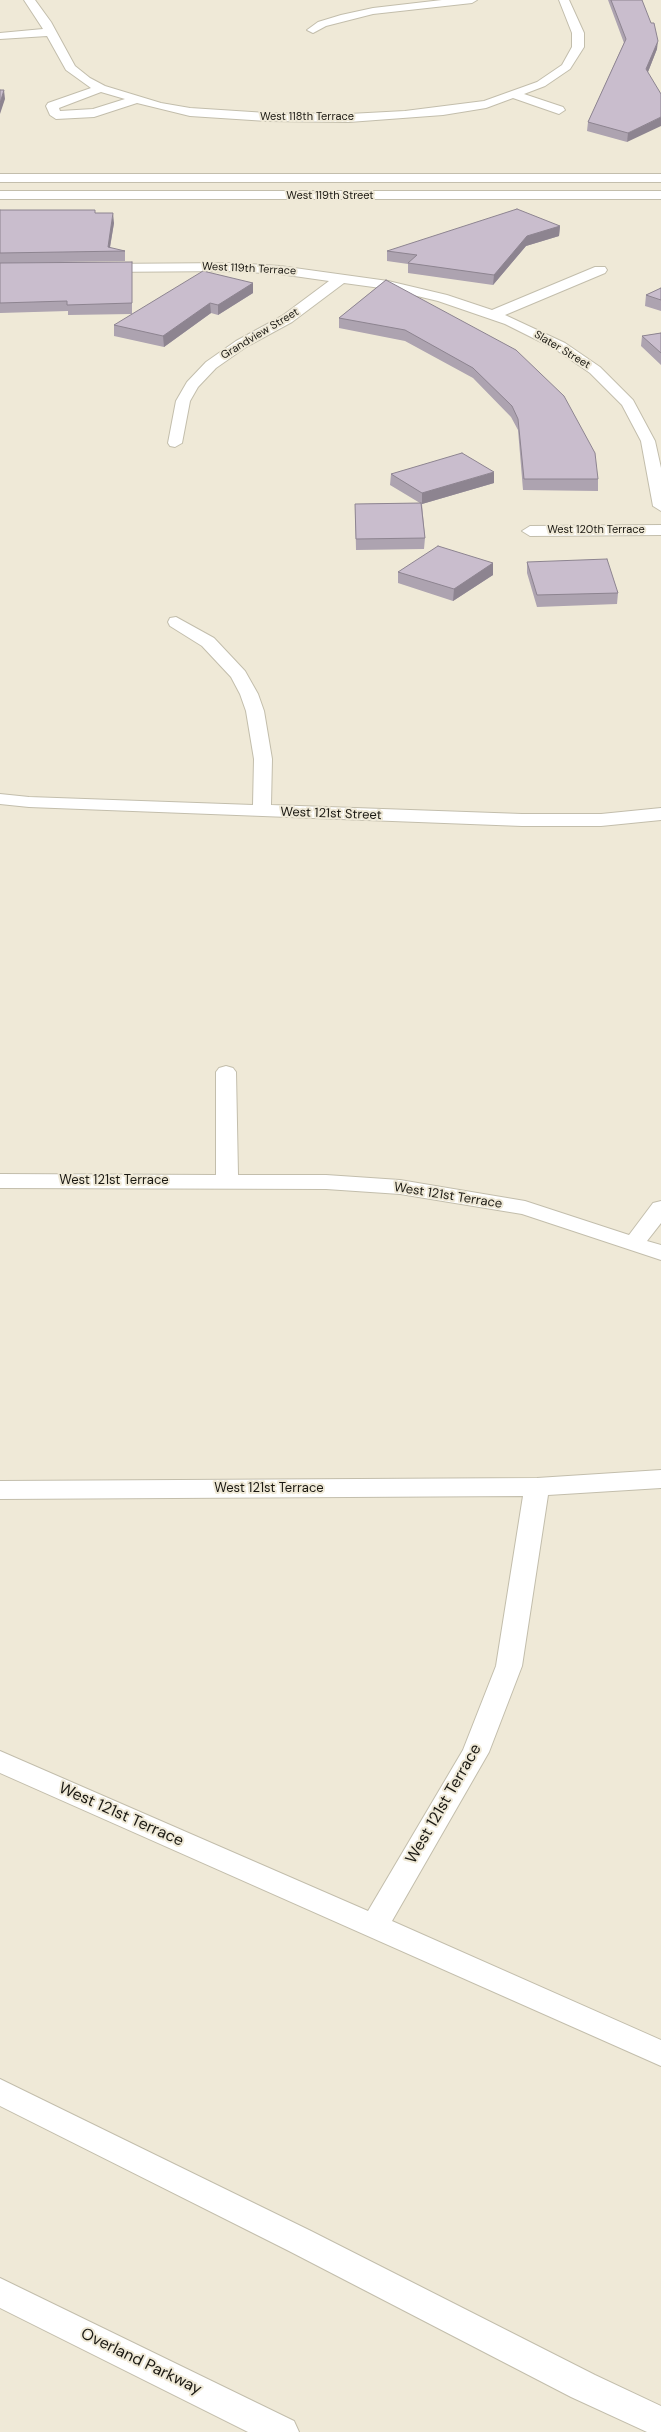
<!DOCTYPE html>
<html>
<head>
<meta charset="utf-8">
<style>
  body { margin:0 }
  canvas { display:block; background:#efe9d7 }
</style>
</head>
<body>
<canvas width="661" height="2432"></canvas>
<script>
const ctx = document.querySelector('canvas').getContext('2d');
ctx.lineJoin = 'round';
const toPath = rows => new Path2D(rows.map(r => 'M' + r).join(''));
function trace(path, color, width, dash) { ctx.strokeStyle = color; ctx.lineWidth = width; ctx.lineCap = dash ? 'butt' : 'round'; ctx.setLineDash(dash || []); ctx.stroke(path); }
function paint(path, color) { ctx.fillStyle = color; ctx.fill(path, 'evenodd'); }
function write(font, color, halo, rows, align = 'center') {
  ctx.font = font + ' "DM Sans",sans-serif'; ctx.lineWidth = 4; ctx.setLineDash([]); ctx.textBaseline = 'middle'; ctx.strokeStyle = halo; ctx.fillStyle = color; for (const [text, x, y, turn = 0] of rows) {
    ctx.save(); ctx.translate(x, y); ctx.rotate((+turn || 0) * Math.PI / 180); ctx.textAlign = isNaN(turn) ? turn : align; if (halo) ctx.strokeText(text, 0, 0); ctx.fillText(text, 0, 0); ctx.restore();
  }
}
const minor = toPath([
  [24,0,35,0,51,22,75,66,90,78,105,86,161,103,190,108,267,113,349,114,405,111,484,101,537,82,562,65,572,47,572,33,559,0,569,0,584,33,584,47,570,69,545,86,524,94,563,107,565,110,559,114,513,98,486,108,443,115,349,122,267,121,190,116,137,103,94,117,56,119,50,115,46,106,48,103,91,88,66,70,47,36,0,39,0,33,43,29,24,0],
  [101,92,125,99,93,109,60,111,59,108,101,92],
  [442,0,477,0,472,3,373,14,326,26,313,33,307,30,318,22,341,15,373,8,442,0],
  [232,263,280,266,388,281,447,295,492,310,595,267,605,267,607,270,605,273,505,315,565,343,600,367,633,400,655,441,661,468,661,511,653,506,641,441,622,405,590,373,555,349,505,324,438,301,388,289,344,283,292,322,246,347,216,368,198,387,190,401,182,443,175,447,170,446,168,443,176,401,187,382,206,362,236,341,282,316,329,281,280,274,232,271,101,272,94,268,101,264,232,263],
  [661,525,661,535,530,536,522,531,530,526,661,525],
  [176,617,214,638,245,671,258,694,264,711,272,759,271,805,522,814,601,814,661,808,661,820,601,826,522,826,29,807,0,804,0,794,29,797,253,805,254,759,246,711,240,694,231,677,202,646,170,626,168,622,170,618,176,617],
  [226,1066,233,1068,236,1072,238,1175,326,1175,400,1180,525,1201,629,1235,653,1203,661,1201,661,1223,647,1241,661,1245,661,1260,522,1214,400,1194,326,1189,0,1188,0,1174,216,1175,216,1072,219,1068,226,1066],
  [661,1470,661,1488,548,1495,522,1666,489,1752,392,1921,661,2040,661,2066,0,1773,0,1751,368,1911,463,1750,496,1666,523,1496,0,1499,0,1481,537,1478,661,1470]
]);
const major = toPath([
  [0,174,661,174,661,182,0,182,0,174],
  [0,191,661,191,661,199,0,199,0,191]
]);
const highway = toPath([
  [0,2079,311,2231,595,2375,661,2406,661,2432,647,2432,571,2397,289,2251,0,2106,0,2079],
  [0,2278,294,2421,299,2432,248,2432,0,2308,0,2278]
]);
const wall = toPath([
  [608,0,642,0,657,49,648,72,627,142,587,131,588,122,624,43],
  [0,210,95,213,114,223,110,248,125,251,125,261,60,262,132,262,132,314,68,315,68,311,0,313],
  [560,226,559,236,526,246,493,285,408,273,408,264,387,261,387,251],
  [386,280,598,479,598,491,523,490,518,430,511,417,473,378,405,341,339,328,339,318],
  [253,283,253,293,218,315,211,313,164,347,114,336,114,325],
  [661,288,661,311,645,306,646,295],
  [661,333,661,365,641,346,642,336],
  [391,474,494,483,422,504,425,538,424,549,356,550,355,504,420,503,390,485],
  [527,562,618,593,617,604,537,607,527,573],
  [493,563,493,575,453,601,398,583,398,572]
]);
const shadedWall = toPath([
  [658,41,657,49,646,77,646,69],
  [4,90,5,99,0,114,0,103],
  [661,117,661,126,627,142,628,133],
  [113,213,114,223,109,252,108,247],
  [560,226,559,236,526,246,493,285,494,275,527,236],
  [253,283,253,293,218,315,218,305],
  [210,303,211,313,164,347,163,336],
  [494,472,494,483,422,504,422,493],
  [493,563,493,575,453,601,454,589]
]);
const building = toPath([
  [611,0,642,0,651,23,654,23,658,41,646,69,661,94,661,117,628,133,588,122,626,39,611,0],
  [0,90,4,90,0,103,0,90],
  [517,209,560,226,527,236,494,275,408,263,417,255,387,251,517,209],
  [0,210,95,210,95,213,113,213,108,247,125,251,0,253,0,210],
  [132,262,132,303,67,305,67,301,0,303,0,263,132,262],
  [203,271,253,283,218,305,210,303,163,336,114,325,203,271],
  [386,280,516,350,564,396,595,453,598,479,524,479,518,419,512,406,473,368,405,330,339,318,386,280],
  [661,288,661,300,646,295,661,288],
  [661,333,661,353,642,336,661,333],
  [462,453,494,472,422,493,391,474,462,453],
  [421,503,425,538,356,539,355,504,421,503],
  [438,546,493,563,454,589,398,572,438,546],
  [607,559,618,593,537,595,527,562,607,559]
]);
const farStreetnames = [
  ["West 118th Terrace",307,117],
  ["West 119th Street",330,196],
  ["West 119th Terrace",249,269,3],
  ["Grandview Street",260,334,-31],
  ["Slater Street",562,350,31],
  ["West 120th Terrace",596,530]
];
const streetNames = [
  ["West 121st Street",331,814,2],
  ["West 121st Terrace",114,1181],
  ["West 121st Terrace",448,1196,9],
  ["West 121st Terrace",269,1489]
];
const nearStreetnames = [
  ["West 121st Terrace",444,1804,-60],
  ["West 121st Terrace",121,1815,24],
  ["Overland Parkway",141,2362,26]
];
trace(minor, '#c3beac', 2);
trace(major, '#c3beac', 2);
trace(highway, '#c3beac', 2);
paint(minor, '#fff');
paint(major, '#fff');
paint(highway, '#fff');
paint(wall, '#ada3b0');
paint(shadedWall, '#8d8490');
paint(building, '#c9bdcd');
trace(building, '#8d8490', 1);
write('11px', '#1a1812', '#efe9d7', farStreetnames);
write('13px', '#1a1812', '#efe9d7', streetNames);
write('16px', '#1a1812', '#efe9d7', nearStreetnames);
</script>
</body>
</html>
